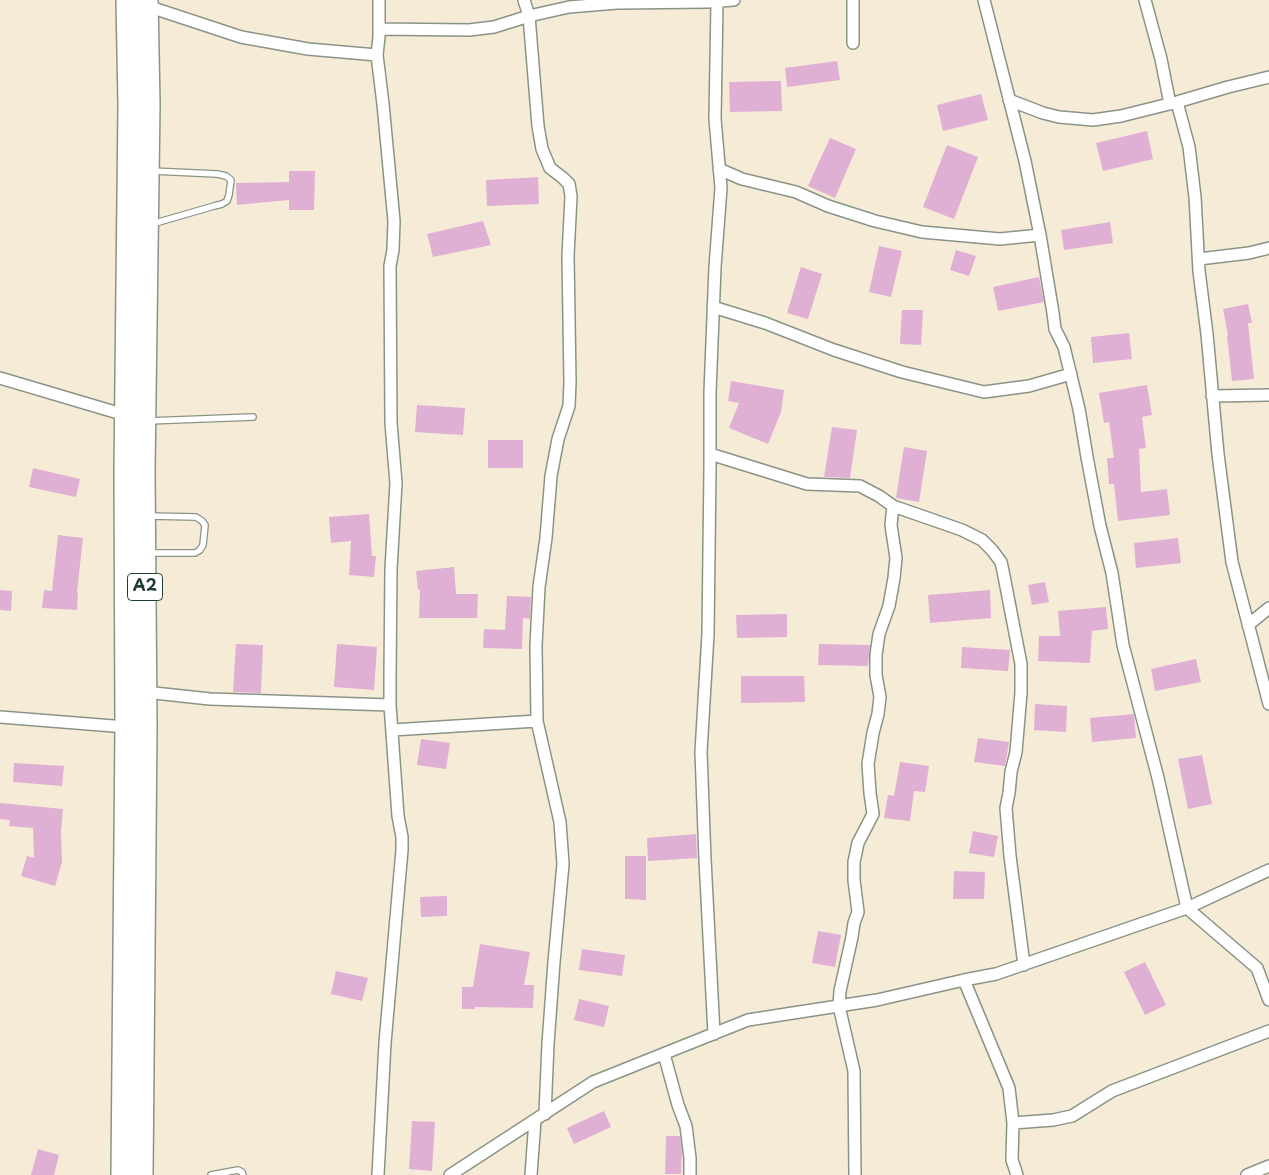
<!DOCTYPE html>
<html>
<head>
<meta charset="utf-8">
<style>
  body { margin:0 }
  canvas { display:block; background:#f5ebd7 }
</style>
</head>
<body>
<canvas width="1269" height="1175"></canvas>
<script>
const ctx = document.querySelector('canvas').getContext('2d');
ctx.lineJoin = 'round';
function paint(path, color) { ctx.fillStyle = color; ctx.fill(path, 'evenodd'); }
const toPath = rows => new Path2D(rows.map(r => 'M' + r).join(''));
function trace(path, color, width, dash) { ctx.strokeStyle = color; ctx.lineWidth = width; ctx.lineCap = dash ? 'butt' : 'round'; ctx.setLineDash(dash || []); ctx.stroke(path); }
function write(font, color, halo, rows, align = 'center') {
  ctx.font = font + ' "Playpen Sans",sans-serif'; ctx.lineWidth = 4; ctx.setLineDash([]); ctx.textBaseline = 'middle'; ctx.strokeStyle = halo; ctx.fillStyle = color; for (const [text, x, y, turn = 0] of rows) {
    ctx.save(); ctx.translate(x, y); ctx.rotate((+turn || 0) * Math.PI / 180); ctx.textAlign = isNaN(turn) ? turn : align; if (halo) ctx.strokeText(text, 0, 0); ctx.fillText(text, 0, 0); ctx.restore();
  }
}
const building = toPath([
  [837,61,840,80,787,87,785,68],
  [781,81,782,111,730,112,729,82],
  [981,94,988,120,943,131,937,105],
  [1147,131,1153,159,1103,171,1096,143],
  [830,138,856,149,835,198,808,186],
  [947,145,978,157,954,219,923,207],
  [289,171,315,171,314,210,289,210,289,200,237,205,236,183,289,182],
  [538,177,539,204,487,206,486,180],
  [483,221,491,245,433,257,427,234],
  [1110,222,1113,243,1064,250,1061,230],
  [879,246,902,251,891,297,869,292],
  [956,250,976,256,969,276,950,270],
  [801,267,822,274,808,319,787,313],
  [1039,277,1044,302,998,311,993,287],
  [1248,304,1252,323,1248,323,1254,379,1232,381,1227,336,1228,336,1223,309],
  [902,310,923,310,921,345,900,344],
  [1129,333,1132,359,1093,363,1091,337],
  [731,381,784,390,781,412,768,444,729,428,739,403,728,401],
  [1147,385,1152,415,1142,417,1146,448,1139,449,1141,492,1167,489,1170,515,1118,521,1114,484,1109,484,1107,458,1114,458,1109,422,1104,423,1099,393],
  [417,405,465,408,463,435,415,432],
  [832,427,857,430,850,478,824,477],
  [488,440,523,440,523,468,488,468],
  [904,447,927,451,919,502,896,498],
  [33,468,80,479,76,497,29,487],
  [369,514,372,556,376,556,374,577,349,575,351,541,331,543,329,517],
  [58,535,83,538,77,592,78,592,77,610,42,608,44,590,52,591],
  [1178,538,1181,563,1136,568,1134,543],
  [454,567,456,594,478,594,477,618,419,618,420,589,418,590,416,571],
  [1045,582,1049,602,1032,605,1028,585],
  [0,590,12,591,11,611,0,610],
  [990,590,991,618,930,623,928,595],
  [507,596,531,597,530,619,523,618,522,649,483,648,484,629,505,630],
  [1106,607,1108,629,1092,631,1090,663,1038,661,1039,636,1060,636,1058,611],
  [787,614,787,637,737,638,736,615],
  [236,644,263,645,261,693,233,692],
  [337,644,377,647,374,690,334,687],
  [819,644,870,645,868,666,818,665],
  [962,647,1010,650,1008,671,961,668],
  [1196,659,1201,682,1155,691,1151,669],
  [741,676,804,676,805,702,741,703],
  [1035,704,1067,706,1066,732,1034,730],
  [1134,714,1136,738,1092,742,1090,718],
  [978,738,1009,742,1005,766,974,762],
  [421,739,450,743,446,769,417,765],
  [1202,755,1212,804,1188,809,1178,759],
  [900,762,929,766,925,792,914,791,910,821,884,818,888,795,894,796],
  [14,763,64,766,62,786,13,782],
  [0,803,63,809,61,832,62,862,55,886,21,876,27,856,34,858,33,828,9,826,10,820,0,819],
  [973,831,998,836,994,857,969,853],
  [696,834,697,858,648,861,647,838],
  [625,856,646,856,646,900,625,899],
  [954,871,985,872,984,899,953,899],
  [447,896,447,916,421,917,420,897],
  [818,931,841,935,835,967,812,963],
  [480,944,530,952,524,985,534,985,533,1008,475,1007,475,1009,462,1009,462,987,473,987],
  [582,949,625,955,622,976,579,970],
  [1145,962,1166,1005,1145,1015,1124,972],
  [336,971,368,978,362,1001,331,994],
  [579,999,609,1006,604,1027,574,1020],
  [604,1111,611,1127,574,1144,567,1128],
  [412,1121,435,1122,432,1171,409,1169],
  [666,1136,680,1136,682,1153,681,1174,665,1174],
  [38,1149,59,1155,54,1175,31,1175]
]);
const lane = toPath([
  [152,224,214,206,222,204,227,201,229,195,231,180,226,176,217,174,152,171],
  [148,421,253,417],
  [149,553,195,553,200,550,203,545,205,525,202,521,196,517,149,516],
  [211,1175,238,1170,242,1172,243,1175]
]);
const street = toPath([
  [524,0,529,16,538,126,542,149,550,168,563,178,569,184,571,196,568,256,570,382,569,406,558,439,551,476,546,538,539,587,536,646,537,721,560,822,563,864,554,962,548,1044,545,1114],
  [984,0,1025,161,1040,235,1053,313,1055,329,1064,347,1079,409,1087,457,1100,526,1112,573,1123,645,1158,778,1187,908,1257,968,1269,1000],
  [1145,0,1161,59,1170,104],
  [147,6,241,37,308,49,377,55],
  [379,29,469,30,494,27,529,16,569,7,617,3,707,2,734,0],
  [853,43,853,0],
  [1009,100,1043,113,1059,117,1093,120,1121,116,1177,102,1228,87,1269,77],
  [1177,102,1189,147,1195,197,1199,271,1207,334,1218,454,1232,562,1269,704],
  [719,169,742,179,796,192,828,206,875,221,922,232,1000,239,1040,235],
  [1199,259,1249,253,1269,248],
  [713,307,765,323,834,350,902,372,984,392,1029,386,1071,374],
  [0,378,125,415],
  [1212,396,1269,395],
  [710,454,807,484,860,486,879,496,893,506,962,530,982,540,992,550,1001,562,1003,571,1021,664,1021,693,1016,752,1011,772,1009,793,1006,808,1010,856,1024,965],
  [1248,625,1269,608],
  [145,692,210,699,390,705],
  [0,717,126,727],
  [392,730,537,721],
  [964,980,1009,1088,1013,1123,1012,1160,1017,1175],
  [714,1034,705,859,701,752,708,634,710,468,710,392,715,267,721,188,715,119,717,2],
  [664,1054,678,1105,686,1126,690,1158,690,1175],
  [1013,1123,1053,1120,1072,1116,1112,1091,1269,1031],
  [378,1175,385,1043,402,850,402,837,398,816,390,705,390,676,391,569,396,483,391,423,390,266,393,250,394,221,383,104,377,55,379,37,379,0],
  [450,1175,593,1082,748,1020,877,1000,964,980,996,974,1187,908,1269,870],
  [531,1175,535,1120],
  [855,1175,854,1071,839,1006,840,991,852,937,854,923,858,912,854,880,854,862,858,843,873,814,870,793,868,764,873,733,878,714,880,697,876,675,876,655,879,634,889,606,894,578,896,558,891,525,893,506],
  [1247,1175,1269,1166]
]);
const highway = toPath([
  [122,1175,126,727,125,470,129,104,127,0],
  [142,1175,146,727,144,470,149,104,147,0]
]);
const shields = [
  [145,587,35]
];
const shieldNames = [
  ["A2",145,587]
];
paint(building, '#e0b0d4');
trace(lane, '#8a9486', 8);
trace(street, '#8a9486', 14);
trace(highway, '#8a9486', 24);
trace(lane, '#fff', 5.5);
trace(street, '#fff', 11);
trace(highway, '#fff', 21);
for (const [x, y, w] of shields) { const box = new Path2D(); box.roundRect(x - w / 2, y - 13.5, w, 27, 4); ctx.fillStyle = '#fff'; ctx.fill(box); trace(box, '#1f3d34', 1); }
write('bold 16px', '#1f3d34', null, shieldNames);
</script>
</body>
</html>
